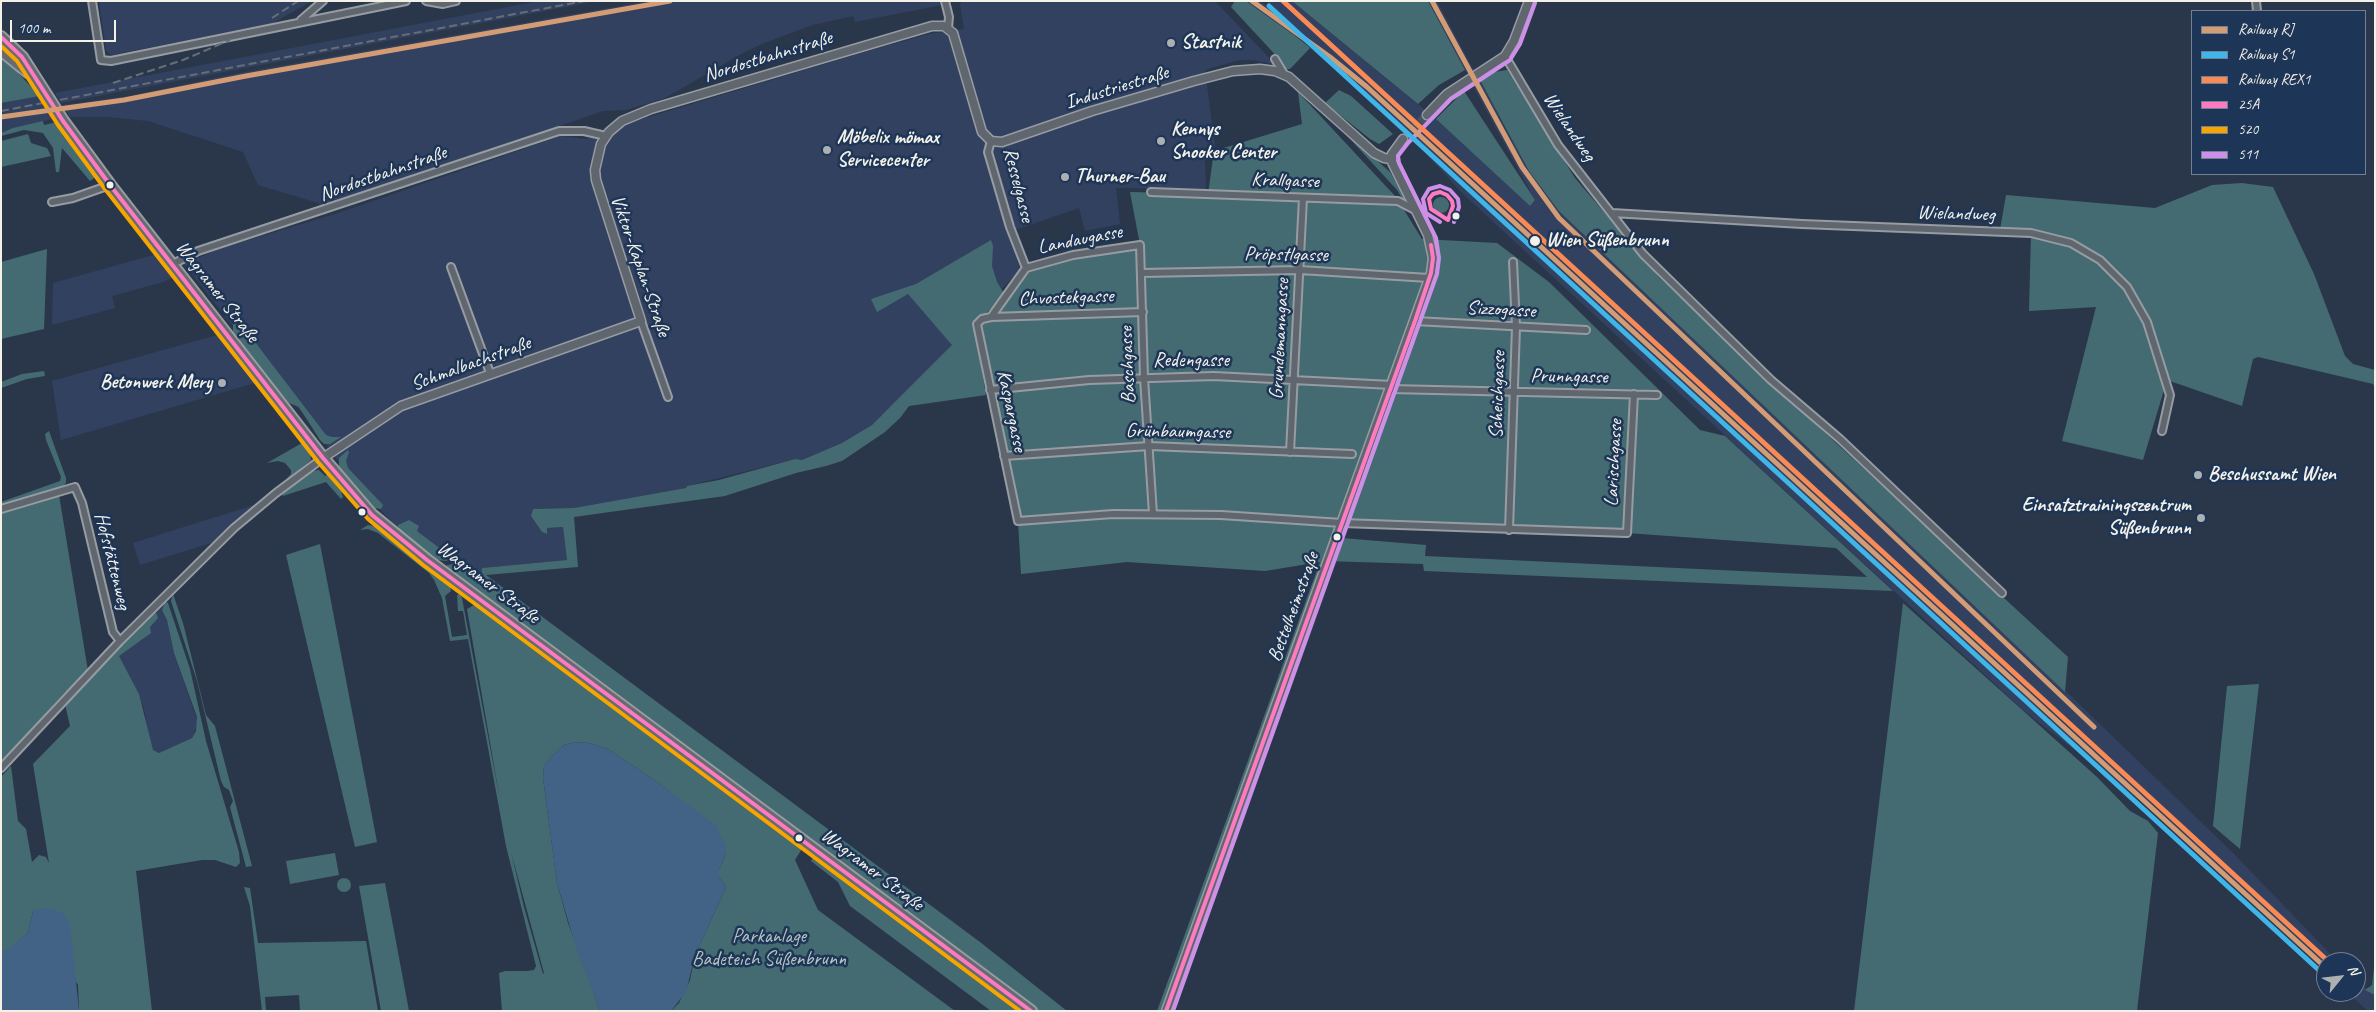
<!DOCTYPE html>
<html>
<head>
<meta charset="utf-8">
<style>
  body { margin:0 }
  #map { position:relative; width:2376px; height:1012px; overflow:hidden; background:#2a374a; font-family:Caveat,sans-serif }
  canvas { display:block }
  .frame { position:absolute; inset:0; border:2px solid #f4f1e8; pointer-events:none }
  .legend { position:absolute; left:2191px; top:10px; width:175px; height:165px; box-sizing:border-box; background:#1d3557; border:1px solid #738091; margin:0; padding:6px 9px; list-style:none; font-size:15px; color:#f4f1e8 }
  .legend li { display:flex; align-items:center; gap:10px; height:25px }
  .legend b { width:25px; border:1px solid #738091 }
  .north { position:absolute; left:2316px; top:952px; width:50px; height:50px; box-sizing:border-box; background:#1d3557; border:1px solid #738091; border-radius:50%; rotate:61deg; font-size:14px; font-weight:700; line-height:20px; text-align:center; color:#f4f1e8 }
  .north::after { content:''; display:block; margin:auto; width:18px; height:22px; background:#adb0b1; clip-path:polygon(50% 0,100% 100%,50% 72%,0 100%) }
  .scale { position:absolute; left:10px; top:20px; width:106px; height:22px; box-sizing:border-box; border:2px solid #f4f1e8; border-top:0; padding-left:6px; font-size:15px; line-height:18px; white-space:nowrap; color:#f4f1e8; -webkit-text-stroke:4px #1d3557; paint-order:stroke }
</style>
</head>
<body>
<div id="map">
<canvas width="2376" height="1012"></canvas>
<div class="frame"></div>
<ul class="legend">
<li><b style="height:6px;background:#d39c74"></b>Railway RJ</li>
<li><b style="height:6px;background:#40b5e8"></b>Railway S1</li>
<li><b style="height:6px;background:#f98a56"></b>Railway REX1</li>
<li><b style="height:6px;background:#fe7ac1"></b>25A</li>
<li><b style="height:6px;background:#f7a600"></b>520</li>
<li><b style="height:6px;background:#ce8fe9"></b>511</li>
</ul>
<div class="north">N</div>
<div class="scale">100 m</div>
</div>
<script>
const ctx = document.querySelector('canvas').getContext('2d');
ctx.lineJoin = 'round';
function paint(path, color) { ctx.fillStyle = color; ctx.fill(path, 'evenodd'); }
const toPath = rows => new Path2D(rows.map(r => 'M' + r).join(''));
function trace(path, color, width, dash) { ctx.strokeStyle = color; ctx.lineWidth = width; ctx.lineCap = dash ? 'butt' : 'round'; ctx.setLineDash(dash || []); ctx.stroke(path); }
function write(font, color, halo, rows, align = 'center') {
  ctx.font = font + ' Caveat,sans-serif'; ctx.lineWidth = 5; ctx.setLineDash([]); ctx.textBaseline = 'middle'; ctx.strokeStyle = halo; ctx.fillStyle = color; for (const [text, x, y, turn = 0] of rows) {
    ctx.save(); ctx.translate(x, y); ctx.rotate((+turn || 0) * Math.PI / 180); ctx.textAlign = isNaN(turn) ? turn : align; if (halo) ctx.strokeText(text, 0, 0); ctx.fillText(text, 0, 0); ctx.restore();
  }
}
const built = toPath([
  [99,1,312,1,271,24,111,55,106,50],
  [539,1,597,1,61,103,55,93],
  [648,1,942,1,942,5,855,22,853,16,813,25,764,43,741,54,665,98,626,110,603,111,328,206,258,185,243,152,148,121,109,117,70,117,63,105,130,96,234,74],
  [965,1,1215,1,1273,62,1272,64,1254,60,1239,60,1205,70,1215,147,1205,159,1206,189,1116,188,1120,224,1085,231,1079,208,1009,232,1020,270,950,342,954,347,872,425,842,443,802,460,795,459,687,486,686,488,574,508,533,509,531,516,542,532,546,534,547,528,563,527,567,560,482,568,481,574,475,575,417,531,409,520,399,525,398,529,343,468,324,441,184,264,219,249,338,213,561,136,586,139,642,119,861,53,929,34,964,29,960,3],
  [1246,1,1259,1,1267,6,1268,1,1292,1,1436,119,1530,206,1535,200,1472,84,1480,80,1529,171,2232,852,2338,962,2326,962,2326,972,2138,799,2024,711,1462,193,1418,145,1346,79,1294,35],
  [1428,1,1437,1,1474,71,1468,74,1465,70],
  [38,96,52,119,1,133,1,103],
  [157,254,176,276,163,282,112,296,115,308,52,325,53,283],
  [221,334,258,382,61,440,52,381],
  [267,501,224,537,220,537,214,542,140,565,133,543],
  [163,603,162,610,167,620,174,653,198,723,192,738,159,753,153,750,150,746,145,713,139,694,119,656,150,627,155,610],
  [2356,980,2375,995,2375,1011,2368,1011,2347,992,2356,992]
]);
const green = toPath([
  [1235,1,1246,1,1294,35,1310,48,1290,69,1285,69,1282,62,1231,7],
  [1292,1,1428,1,1465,70,1439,85,1418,104],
  [1,55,20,71,18,73,40,96,1,103],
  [1507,70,1575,178,1659,277,1772,384,2068,657,2065,692,1559,211,1529,171,1480,80,1494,72],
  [1339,90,1351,96,1393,134,1379,144,1370,139,1325,103],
  [1464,91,1535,200,1530,206,1436,119],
  [1298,92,1396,197,1422,239,1497,243,1549,282,1700,430,1725,436,1893,591,1424,571,1423,564,1324,561,1162,1011,1157,1011,1320,562,1265,571,1127,562,1021,574,1018,521,977,324,991,317,1026,268,1063,257,1140,245,1130,192,1208,194,1214,151,1302,124],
  [1351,526,1627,533,1836,548,1867,577,1425,556,1426,545,1342,538,1344,530],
  [43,121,44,125,57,122,97,176,90,181,62,148,59,172,56,172,53,148,43,133,24,130,1,136,1,133,13,128],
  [1341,129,1390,172,1408,203,1405,203,1397,190],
  [28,134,31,143,47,148,51,156,1,167,1,141],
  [2242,183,2273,187,2314,274,2345,356,2353,364,2375,370,2375,388,2373,384,2258,357,2253,359,2242,406,2167,380,2143,460,2062,441,2096,307,2029,311,2031,234,2000,230,2006,195,2155,208,2212,185],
  '1433 205a8 8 0 1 1 16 0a8 8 0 1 1-16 0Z',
  [991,240,993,246,992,266,997,282,1005,295,974,325,986,395,909,406,900,418,885,432,842,461,826,466,796,473,725,496,574,517,578,567,486,575,980,942,1067,1011,1039,1011,444,566,453,564,449,561,435,560,398,529,398,525,409,520,419,526,417,531,475,575,481,574,482,568,567,560,563,527,547,528,547,534,542,532,531,516,533,509,574,508,686,488,687,486,719,480,795,459,802,460,842,443,872,425,952,345,908,294,877,312,871,299,916,284],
  [47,249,44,329,1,339,1,262],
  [229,308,326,435,332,437,341,437,330,444,324,444,320,440,299,407,289,403,233,335,233,322,227,310],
  [44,371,45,376,27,379,1,388,1,382,22,374],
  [49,431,66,478,66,483,61,488,1,506,1,502,60,481,61,477,46,440,45,434],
  [302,443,310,452,311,460,279,487,291,474,291,470,285,463,278,461,267,463],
  [348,450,349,452,346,461,348,468,383,505,381,509,375,508,339,467,339,458],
  [319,470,325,476,327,475,341,491,343,497,341,499,326,482,283,496,282,494,312,471],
  [59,495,88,671,66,695,65,692,1,763,1,513],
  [368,525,374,526,450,584,451,591,445,596,452,637,467,635,463,611,458,611,457,595,460,594,462,598,500,800,467,609,474,605,478,605,803,847,795,860,818,910,955,1011,671,1011,679,1003,690,980,695,955,725,890,726,886,719,877,719,870,726,854,672,793,653,779,608,749,589,743,575,742,564,745,553,755,544,766,543,778,557,883,568,923,600,1011,502,1011,499,973,505,971,527,971,534,970,536,966,506,846,468,639,450,641,442,598,434,580,429,573,378,533,368,529,360,530],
  [511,852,544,973,543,974,524,907],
  [320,544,377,842,355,847,286,555],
  [173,594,183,623,206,715,215,726,252,866,246,867,230,807,233,801,229,790,224,787,221,781,197,681,171,601],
  [165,601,168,603,190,669,206,741,239,852,240,863,236,867,215,860,202,860,136,871,152,1011,79,1011,78,985,33,911,28,933,4,953,1,951,1,777,11,766,18,821,26,829,32,862,39,855,46,857,49,863,33,764,70,726,65,704,155,610,158,618,150,627,151,633,119,656,139,694,153,750,159,753,192,738,196,731,197,717,174,653,167,620,162,610],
  [1903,603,2097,777,2130,811,2148,821,2158,833,2137,1011,1854,1011],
  [2259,684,2240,849,2213,826,2227,686],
  [335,853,339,875,290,884,286,861],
  [814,855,1024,1011,991,1011,850,906,838,882,811,861],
  '337 885a7 7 0 1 1 14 0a7 7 0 1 1-14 0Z',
  [385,883,409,1011,381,1011,359,886],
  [244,887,250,888,258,943,366,941,378,1011,300,1011,299,995,265,997,266,1011,262,1011,250,906],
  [2375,959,2375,995,2365,990,2372,985]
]);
const water = toPath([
  [575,742,589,743,608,749,653,779,716,825,726,846,726,854,719,870,719,877,726,886,725,890,695,955,686,992,671,1011,600,1011,577,951,557,883,543,778,544,766,553,755,564,745],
  [42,908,53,909,64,914,70,923,79,1011,1,1011,1,951,4,952,28,933,33,911]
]);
const tertiaryTunnel = toPath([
  [1403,139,1427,115]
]);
const minor = toPath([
  [92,1,101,60,111,61,406,1],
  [426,1,443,4,456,1],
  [945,1,949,17,948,28],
  [2256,1,2257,11],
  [301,20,323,1],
  [1505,56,1558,145,1643,254,1771,380,1840,439,2002,593],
  [1275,59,1284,74],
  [991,141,988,152,1010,227,1026,268],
  [1151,192,1398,201,1417,211],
  [52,202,73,198,110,185],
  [1612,213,1802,224,2031,233,2071,243,2100,260,2127,287,2147,322,2170,395,2162,431],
  [173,264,198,251,559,131,584,131,606,136],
  [451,267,490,373],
  [1142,273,1300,270,1429,278],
  [1143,312,991,317,982,319,977,324,1018,521,1113,514,1221,515,1342,523,1627,533,1634,394],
  [991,317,1026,268,1073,255,1140,245,1144,378,1153,514],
  [641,321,668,397],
  [1415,321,1586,330],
  [1390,389,1657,395],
  [990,390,1089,380,1214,376,1392,385],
  [1290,452,1303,198],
  [1004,456,1149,446,1352,454],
  [1,509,75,487,82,503,113,632,120,641],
  [1509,530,1516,327,1513,262],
  [1,768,120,641,234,528,276,493,323,458]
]);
const tertiary = toPath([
  [1427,115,1447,94,1505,56,1514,41,1529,1],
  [323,458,401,406,641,321,596,180,595,170,601,144,609,132,622,121,651,109,932,26,944,26,953,33,982,132,991,141,1002,142,1092,111,1194,81,1233,71,1260,69,1275,71,1289,77,1374,153,1384,158,1391,159],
  [1166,1011,1431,273,1433,258,1428,235,1392,162,1392,154,1403,139]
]);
const primary = toPath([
  [1,37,22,57,63,121,110,185,323,458,372,515,427,560,1031,1011],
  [1,50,28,72]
]);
const rail = toPath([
  [272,18,298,1],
  [113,83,183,60,230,40],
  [1,111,584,1]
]);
const bus1 = toPath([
  [1,37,22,57,63,121,110,185,323,458,372,515,427,560,1031,1011],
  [1440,192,1447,195,1452,201,1453,206,1448,220,1431,209,1429,199,1433,194,1440,192],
  [1166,1011,1415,321,1431,273,1433,258,1431,245]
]);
const bus2 = toPath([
  [1,46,17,61,58,125,105,189,318,462,368,519,423,565,1020,1011]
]);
const bus3 = toPath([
  [1440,222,1426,213,1423,199,1429,189,1440,186,1450,190,1458,199,1459,207,1454,222],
  [1173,1011,1437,274,1439,258,1436,238,1399,163,1398,156,1408,143,1451,99,1510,60,1520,44,1535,3]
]);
const rail1 = toPath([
  [1252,1,1330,57,1367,87,2326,968],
  [1432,1,1522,167,1559,218,2094,727],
  [1,117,124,100,246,76,670,1]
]);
const rail2 = toPath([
  [1269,6,2322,973]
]);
const rail3 = toPath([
  [1283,1,2329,962]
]);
const markers = [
  [1171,43,5,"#adb0b1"],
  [1161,141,5,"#adb0b1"],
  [827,150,5,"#adb0b1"],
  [1065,177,5,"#adb0b1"],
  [110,185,4.5,"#f4f1e8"],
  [1456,216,4.5,"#f4f1e8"],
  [1535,241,6,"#f4f1e8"],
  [222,383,5,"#adb0b1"],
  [2198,475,5,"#adb0b1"],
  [362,512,4.5,"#f4f1e8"],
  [2201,518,5,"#adb0b1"],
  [1337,537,4.5,"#f4f1e8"],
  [799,838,4.5,"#f4f1e8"]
];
const poiNames = [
  ["Stastnik",1181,43],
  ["Kennys",1171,130],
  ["Snooker Center",1171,153],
  ["Möbelix mömax",837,138],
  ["Servicecenter",837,161],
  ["Thurner-Bau",1075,177],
  ["Betonwerk Mery",212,383,"right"],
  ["Beschussamt Wien",2208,475],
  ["Einsatztrainingszentrum",2191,506,"right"],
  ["Süßenbrunn",2191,529,"right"]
];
const streetNames = [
  ["Nordostbahnstraße",768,57,-17],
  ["Industriestraße",1117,88,-17],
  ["Wielandweg",1569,127,56],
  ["Nordostbahnstraße",383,174,-19],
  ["Krallgasse",1285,181,2],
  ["Resselgasse",1018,185,76],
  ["Wielandweg",1956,214,2],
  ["Landaugasse",1080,240,-11],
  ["Pröpstlgasse",1286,255,1],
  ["Viktor-Kaplan-Straße",640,266,71],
  ["Wagramer Straße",217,292,52],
  ["Chvostekgasse",1066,298,-2],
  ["Sizzogasse",1501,310,3],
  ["Grundemanngasse",1280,339,-87],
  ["Redengasse",1191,361],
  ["Schmalbachstraße",471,364,-20],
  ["Baschgasse",1128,365,-92],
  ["Prunngasse",1569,377,1],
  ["Scheichgasse",1498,395,-88],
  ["Kaspargasse",1011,411,78],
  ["Grünbaumgasse",1178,432,1],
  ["Larischgasse",1614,463,-87],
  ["Hofstättenweg",112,561,76],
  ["Wagramer Straße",488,583,37],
  ["Bettelheimstraße",1294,607,-70],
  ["Wagramer Straße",872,870,37]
];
const stopNames = [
  ["Wien Süßenbrunn",1546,241]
];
const parkNames = [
  ["Parkanlage",769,937],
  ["Badeteich Süßenbrunn",769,960]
];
paint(built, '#334160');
paint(green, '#456b72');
paint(water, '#426385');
trace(tertiaryTunnel, '#485362', 8, [8, 4]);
trace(minor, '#979ca3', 10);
trace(tertiary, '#979ca3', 11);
trace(primary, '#979ca3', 14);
trace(minor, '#60666e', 6);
trace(tertiary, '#60666e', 8);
trace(primary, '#666b6f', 10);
trace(rail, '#666d76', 2, [8, 4]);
trace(bus1, '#fe7ac1', 4);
trace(bus2, '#f7a600', 4);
trace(bus3, '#ce8fe9', 4);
trace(rail1, '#d39c74', 5);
trace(rail2, '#40b5e8', 5);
trace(rail3, '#f98a56', 5);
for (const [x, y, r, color] of markers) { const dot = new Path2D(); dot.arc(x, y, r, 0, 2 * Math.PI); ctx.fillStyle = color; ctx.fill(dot); trace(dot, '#1d3557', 2); }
write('bold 20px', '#f4f1e8', '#1d3557', poiNames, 'left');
write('20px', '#f4f1e8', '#1d3557', streetNames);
write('bold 20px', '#f4f1e8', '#1d3557', stopNames, 'left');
write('20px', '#b8c5c1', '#1d3557', parkNames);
</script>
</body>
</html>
